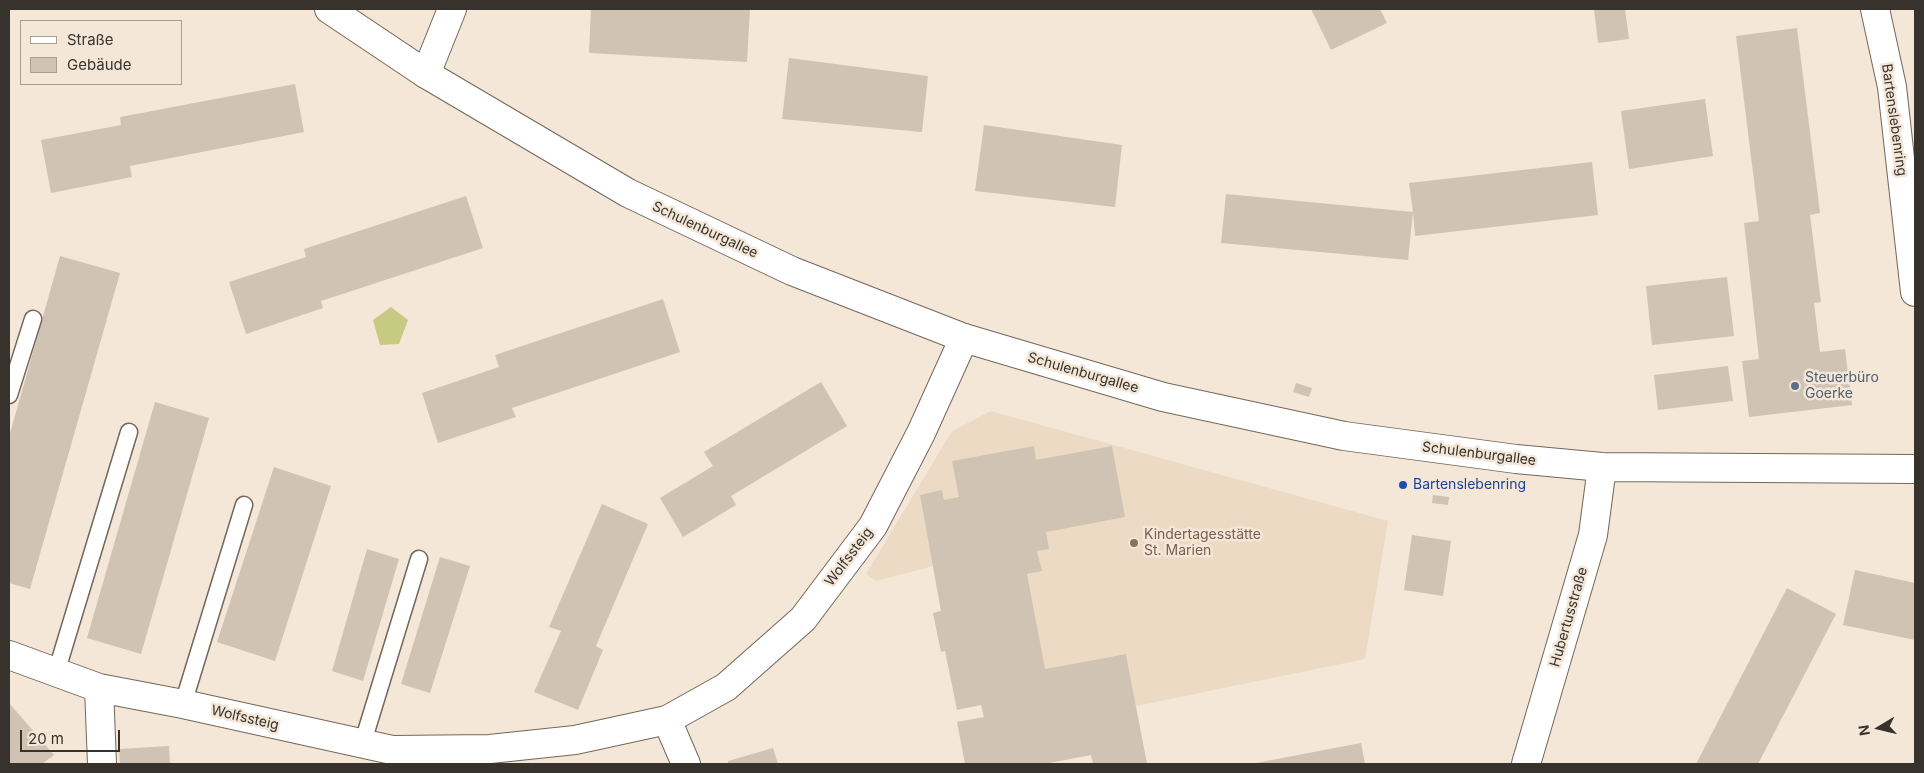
<!DOCTYPE html>
<html>
<head>
<meta charset="utf-8">
<style>
  body { margin:0 }
  #map { position:relative; width:1924px; height:773px; overflow:hidden; background:#f4e7d7; font-family:Inter,sans-serif }
  canvas { display:block }
  .frame { position:absolute; inset:0; border:10px solid #37322c; pointer-events:none }
  .legend { position:absolute; left:20px; top:20px; width:162px; height:65px; box-sizing:border-box; background:#f4e7d7; border:1px solid #a89f93; margin:0; padding:6px 9px; list-style:none; font-size:15px; color:#37322c }
  .legend li { display:flex; align-items:center; gap:10px; height:25px }
  .legend b { width:25px; border:1px solid #a89f93 }
  .north { position:absolute; left:1854px; top:703px; width:50px; height:50px; -webkit-text-stroke:4px #f4e7d7; paint-order:stroke; rotate:261deg; font-size:14px; font-weight:700; line-height:20px; text-align:center; color:#37322c }
  .north::after { content:''; display:block; margin:auto; width:18px; height:22px; background:#37322c; clip-path:polygon(50% 0,100% 100%,50% 72%,0 100%) }
  .scale { position:absolute; left:20px; top:730px; width:100px; height:22px; box-sizing:border-box; border:2px solid #37322c; border-top:0; padding-left:6px; font-size:15px; line-height:18px; white-space:nowrap; color:#37322c; -webkit-text-stroke:4px #f4e7d7; paint-order:stroke }
</style>
</head>
<body>
<div id="map">
<canvas width="1924" height="773"></canvas>
<div class="frame"></div>
<ul class="legend">
<li><b style="height:6px;background:#fff"></b>Straße</li>
<li><b style="height:14px;background:#d0c3b4"></b>Gebäude</li>
</ul>
<div class="north">N</div>
<div class="scale">20 m</div>
</div>
<script>
const ctx = document.querySelector('canvas').getContext('2d');
ctx.lineJoin = 'round';
function paint(path, color) { ctx.fillStyle = color; ctx.fill(path, 'evenodd'); }
const toPath = rows => new Path2D(rows.map(r => 'M' + r).join(''));
function trace(path, color, width, dash) { ctx.strokeStyle = color; ctx.lineWidth = width; ctx.lineCap = dash ? 'butt' : 'round'; ctx.setLineDash(dash || []); ctx.stroke(path); }
function write(font, color, halo, rows, align = 'center') {
  ctx.font = font + ' Inter,sans-serif'; ctx.lineWidth = 5; ctx.setLineDash([]); ctx.textBaseline = 'middle'; ctx.strokeStyle = halo; ctx.fillStyle = color; for (const [text, x, y, turn = 0] of rows) {
    ctx.save(); ctx.translate(x, y); ctx.rotate((+turn || 0) * Math.PI / 180); ctx.textAlign = isNaN(turn) ? turn : align; if (halo) ctx.strokeText(text, 0, 0); ctx.fillText(text, 0, 0); ctx.restore();
  }
}
const built = toPath([
  [991,411,1388,521,1365,659,1136,706,1126,654,1061,666,1065,689,945,651,941,652,933,613,941,611,933,566,876,581,866,574,952,431]
]);
const green = toPath([
  [391,307,408,320,399,344,380,345,373,320]
]);
const building = toPath([
  [591,9,750,9,747,62,589,53],
  [1311,9,1380,9,1387,23,1331,50],
  [1594,9,1625,9,1629,39,1598,43],
  [1797,28,1820,213,1810,215,1821,302,1814,303,1820,352,1845,349,1852,405,1749,417,1742,361,1759,359,1744,223,1759,221,1736,36],
  [789,58,928,76,922,132,782,119],
  [295,84,304,132,130,166,132,177,51,193,41,140,121,125,120,117],
  [1705,99,1713,156,1629,169,1621,111],
  [984,125,1122,145,1115,207,975,191],
  [1592,162,1598,215,1415,236,1413,212,1408,260,1221,243,1226,194,1413,212,1409,183],
  [466,196,483,248,321,301,323,308,246,334,229,282,306,257,304,249],
  [60,256,120,273,30,589,9,583,9,437],
  [1727,277,1734,336,1652,345,1646,286],
  [663,299,680,352,512,408,516,417,438,443,422,393,499,367,495,355],
  [1728,366,1733,401,1658,410,1654,375],
  [821,382,847,426,731,496,736,505,683,537,660,498,713,466,704,452],
  [1296,383,1312,388,1309,397,1293,392],
  [155,402,209,418,141,654,87,638],
  [1034,446,1036,460,1112,446,1125,517,1046,532,1049,549,1037,551,1042,571,1027,574,1045,669,1126,654,1147,764,1093,764,1091,755,1044,764,965,764,957,722,984,717,981,705,957,710,945,651,941,652,933,613,941,611,920,495,942,490,944,500,959,497,952,461],
  [274,467,331,486,275,661,217,642],
  [1433,495,1449,497,1448,505,1432,503],
  [602,504,648,524,596,646,603,650,578,710,534,692,561,631,549,627],
  [1412,535,1451,541,1443,596,1404,590],
  [367,549,399,559,363,681,332,671],
  [440,557,470,566,430,693,401,684],
  [1855,570,1915,583,1915,640,1843,625],
  [1787,588,1836,614,1758,764,1696,764],
  [10,704,54,755,42,764,9,764],
  [1361,743,1365,764,1257,764,1256,763],
  [169,746,170,764,120,764,119,749],
  [773,748,778,764,728,764,728,761]
]);
const lane = toPath([
  [9,395,33,319],
  [56,673,129,432],
  [183,704,244,505],
  [362,745,419,559]
]);
const street = toPath([
  [1875,9,1892,87,1915,292],
  [426,74,452,9],
  [9,655,99,688,183,704,392,750,490,749,575,740,667,720,726,687,803,619,873,526,921,433,964,338],
  [99,688,102,764],
  [667,720,686,764]
]);
const secondary = toPath([
  [329,9,426,74,628,193,792,271,964,338,1163,397,1344,436,1516,459,1602,467,1915,469],
  [1526,764,1593,535,1602,467]
]);
const markers = [
  [1795,386,5,"#5c6f8a"],
  [1403,485,5,"#1a4fb4"],
  [1134,543,5,"#8d6e63"]
];
const streetNames = [
  ["Bartenslebenring",1894,120,82],
  ["Schulenburgallee",705,230,25],
  ["Schulenburgallee",1083,373,16],
  ["Schulenburgallee",1479,454,7],
  ["Wolfssteig",849,557,-53],
  ["Hubertusstraße",1569,617,-74],
  ["Wolfssteig",245,718,13]
];
const serviceNames = [
  ["Steuerbüro",1805,378],
  ["Goerke",1805,394]
];
const transitNames = [
  ["Bartenslebenring",1413,485]
];
const educationNames = [
  ["Kindertagesstätte",1144,535],
  ["St. Marien",1144,551]
];
paint(built, '#ecdac4');
paint(green, '#c6ca83');
paint(building, '#d0c3b4');
trace(lane, '#73675a', 19);
trace(street, '#73675a', 30);
trace(secondary, '#73675a', 30);
trace(lane, '#fff', 16);
trace(street, '#fff', 28);
trace(secondary, '#fff', 28);
for (const [x, y, r, color] of markers) { const dot = new Path2D(); dot.arc(x, y, r, 0, 2 * Math.PI); ctx.fillStyle = color; ctx.fill(dot); trace(dot, '#f4e7d7', 2); }
write('14px', '#37322c', '#f4e7d7', streetNames);
write('14px', '#4e5e75', '#f4e7d7', serviceNames, 'left');
write('14px', '#164399', '#f4e7d7', transitNames, 'left');
write('14px', '#785e54', '#f4e7d7', educationNames, 'left');
</script>
</body>
</html>
